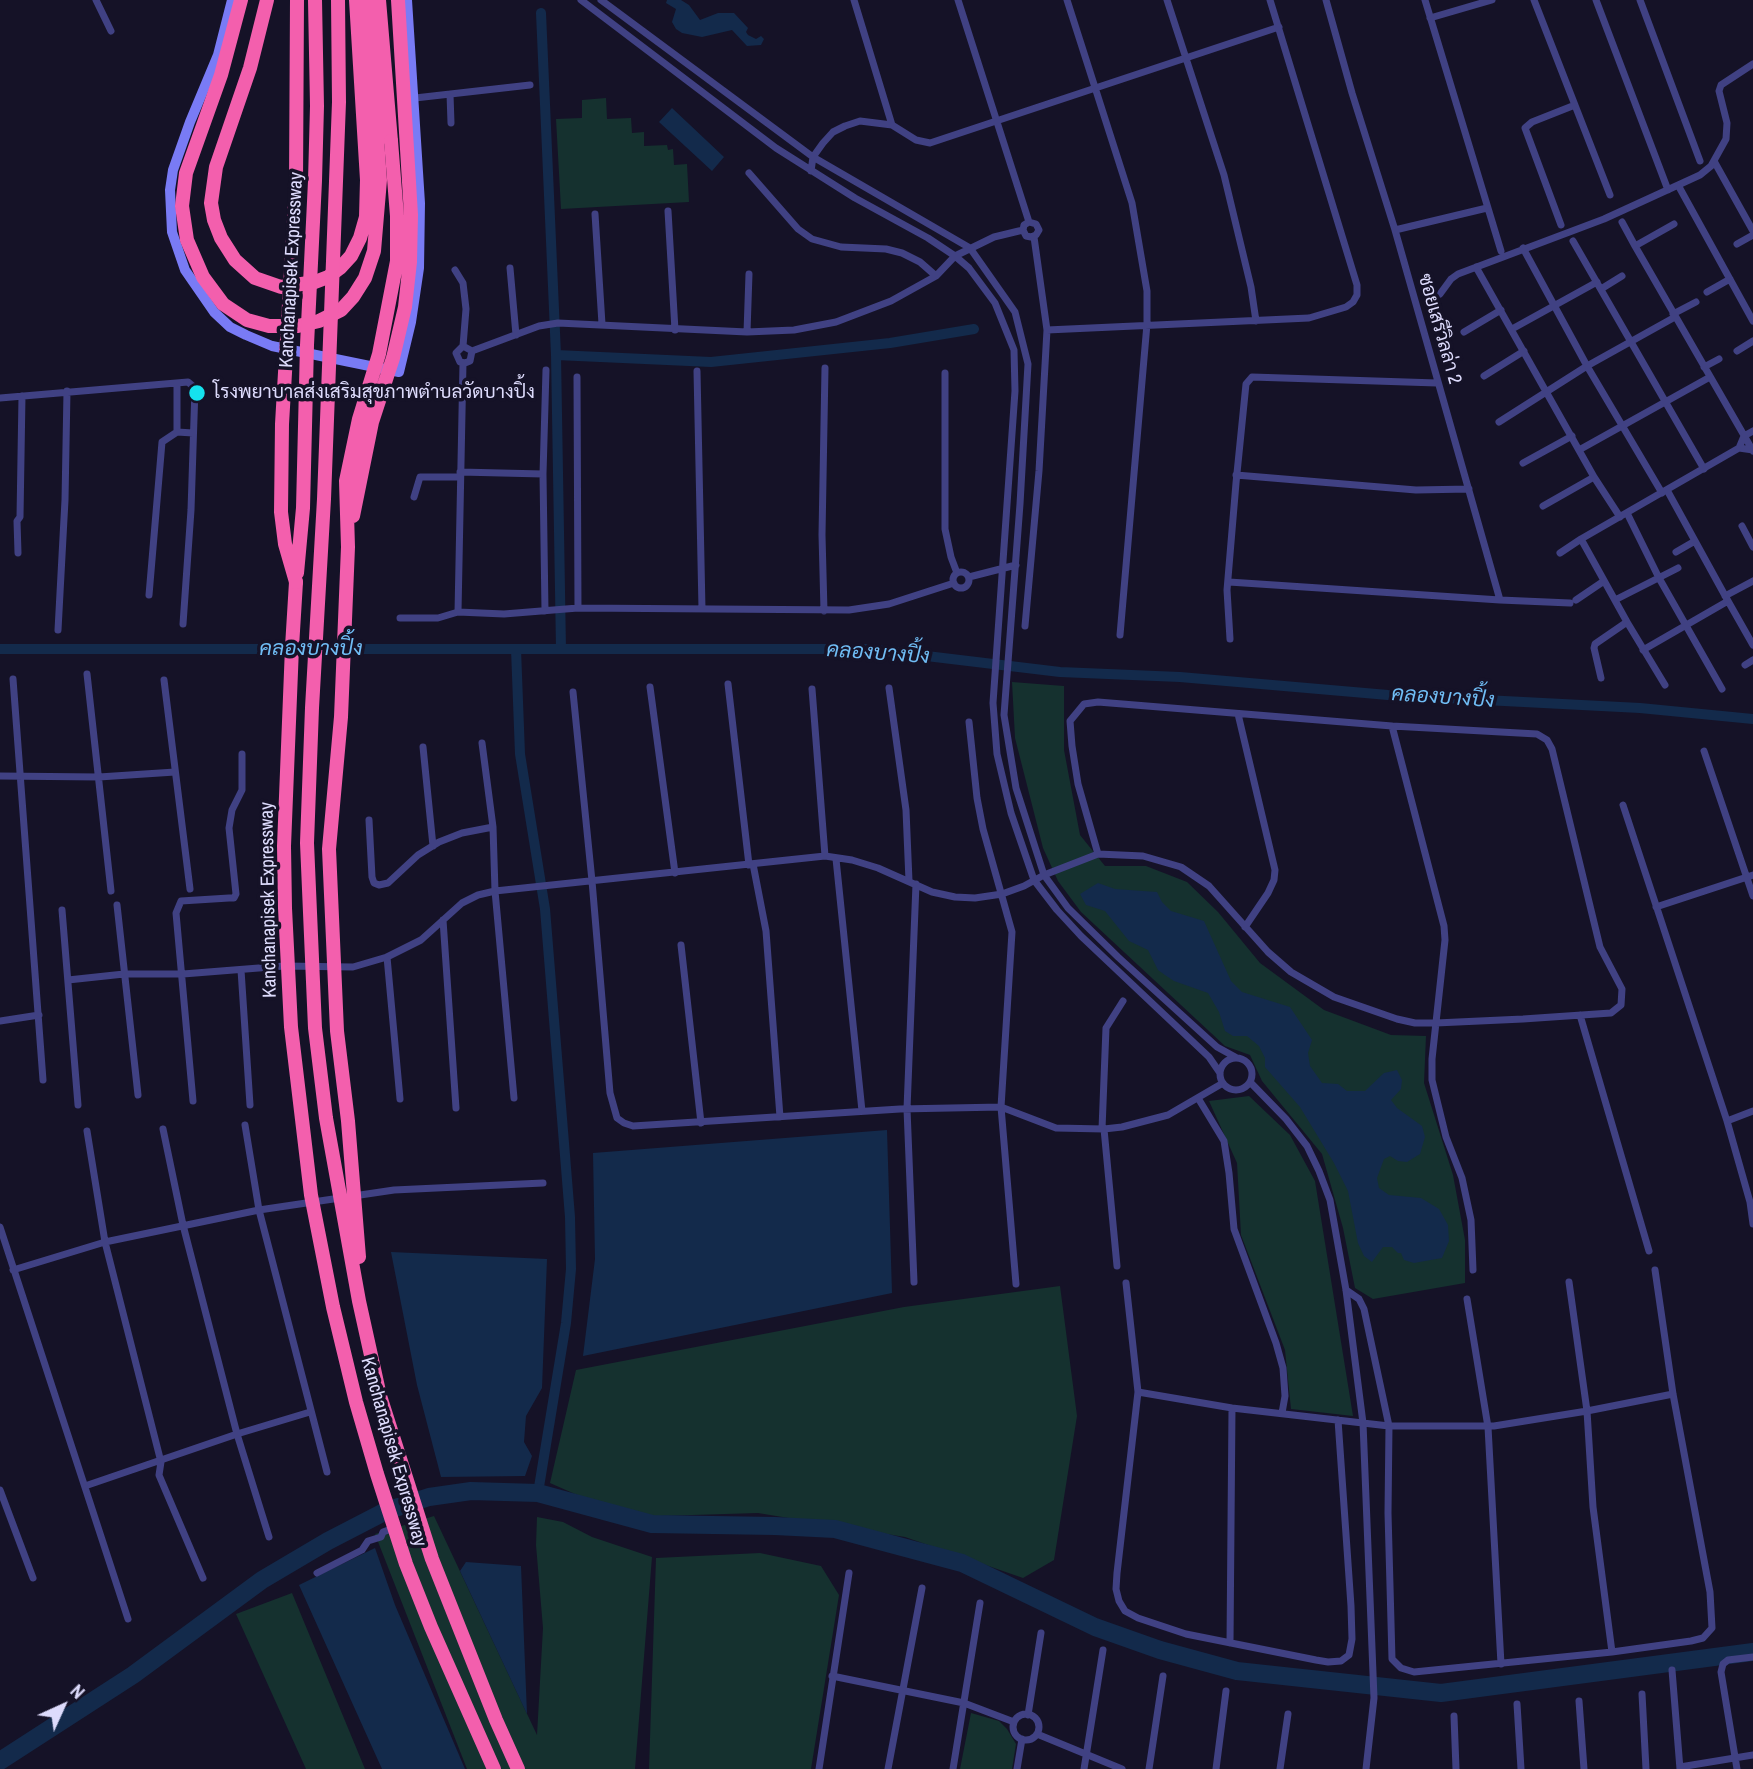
<!DOCTYPE html>
<html>
<head>
<meta charset="utf-8">
<style>
  body { margin:0 }
  #map { position:relative; width:1753px; height:1769px; overflow:hidden; background:#151227; font-family:"Archivo Narrow",sans-serif }
  canvas { display:block }
  .north { position:absolute; left:28px; top:1671px; width:70px; height:70px; -webkit-text-stroke:5px #151227; paint-order:stroke; rotate:45deg; font-size:19px; font-weight:700; line-height:28px; text-align:center; color:#dddbfc }
  .north::after { content:''; display:block; margin:auto; width:24px; height:32px; background:#dddbfc; clip-path:polygon(50% 0,100% 100%,50% 72%,0 100%) }
</style>
</head>
<body>
<div id="map">
<canvas width="1753" height="1769"></canvas>
<div class="north">N</div>
</div>
<script>
const ctx = document.querySelector('canvas').getContext('2d');
ctx.lineJoin = 'round';
function paint(path, color) { ctx.fillStyle = color; ctx.fill(path, 'evenodd'); }
const toPath = rows => new Path2D(rows.map(r => 'M' + r).join(''));
function trace(path, color, width, dash) { ctx.strokeStyle = color; ctx.lineWidth = width; ctx.lineCap = dash ? 'butt' : 'round'; ctx.setLineDash(dash || []); ctx.stroke(path); }
function write(font, color, halo, rows, align = 'center') {
  ctx.font = font + ' "Archivo Narrow",Sarabun,sans-serif'; ctx.lineWidth = 7; ctx.setLineDash([]); ctx.textBaseline = 'middle'; ctx.strokeStyle = halo; ctx.fillStyle = color; for (const [text, x, y, turn = 0] of rows) {
    ctx.save(); ctx.translate(x, y); ctx.rotate((+turn || 0) * Math.PI / 180); ctx.textAlign = isNaN(turn) ? turn : align; if (halo) ctx.strokeText(text, 0, 0); ctx.fillText(text, 0, 0); ctx.restore();
  }
}
const green = toPath([
  [606,98,607,119,631,118,632,133,644,132,644,146,667,145,668,150,673,149,674,165,687,164,689,202,561,209,556,119,582,118,582,100],
  [1012,682,1064,686,1064,750,1080,835,1105,866,1146,866,1187,882,1218,912,1260,963,1324,1010,1391,1035,1426,1036,1424,1083,1453,1175,1465,1240,1465,1283,1373,1299,1355,1288,1343,1228,1322,1154,1262,1081,1250,1055,1225,1046,1081,912,1058,881,1043,848,1015,738],
  [1249,1096,1290,1135,1315,1181,1353,1416,1291,1409,1285,1350,1241,1235,1237,1163,1209,1101],
  [1060,1286,1077,1416,1054,1560,1023,1578,905,1537,758,1513,627,1517,550,1483,576,1370,904,1307],
  [434,1516,537,1735,543,1628,536,1545,537,1517,563,1522,592,1537,652,1557,635,1769,467,1769,375,1534],
  [760,1553,821,1566,839,1595,811,1769,649,1769,656,1558],
  [292,1593,365,1769,306,1769,236,1614],
  [971,1713,999,1721,1007,1729,1016,1744,1012,1769,960,1769]
]);
const water = toPath([
  [667,0,681,0,689,5,700,20,718,13,734,13,748,28,746,32,748,35,756,39,761,36,764,39,761,45,747,46,732,30,702,37,682,33,676,29,672,22,676,9,666,3],
  [672,108,724,157,712,171,659,122],
  [1098,883,1115,889,1157,892,1162,902,1171,911,1204,921,1231,981,1242,992,1290,1007,1312,1040,1308,1053,1310,1066,1322,1083,1338,1084,1347,1091,1365,1091,1384,1073,1397,1070,1402,1080,1401,1089,1391,1100,1397,1108,1422,1126,1425,1137,1420,1154,1407,1162,1398,1161,1390,1156,1384,1159,1377,1178,1379,1188,1389,1195,1421,1198,1439,1209,1448,1225,1449,1241,1442,1258,1414,1263,1404,1260,1401,1253,1398,1253,1392,1247,1383,1247,1372,1262,1364,1256,1358,1243,1348,1191,1334,1163,1300,1107,1265,1067,1265,1058,1259,1046,1247,1036,1233,1036,1225,1031,1219,1012,1208,993,1174,981,1165,975,1158,970,1148,950,1129,941,1105,911,1086,905,1080,894],
  [887,1130,892,1293,583,1356,595,1259,593,1153],
  [391,1252,547,1259,542,1388,526,1416,524,1442,532,1456,525,1476,441,1477,417,1385],
  [375,1548,395,1605,465,1769,382,1769,299,1585],
  [466,1562,521,1566,527,1714,460,1571]
]);
const canal = toPath([
  [541,13,556,355,561,649],
  [556,355,711,362,890,343,974,329],
  [0,649,868,649,1060,672,1180,677,1388,695,1640,708,1753,719],
  [516,649,520,754,545,909,570,1217,571,1269,566,1323,538,1493]
]);
const river = toPath([
  [0,1761,133,1675,262,1580,328,1541,386,1511,429,1497,471,1491,538,1493,652,1524,775,1526,835,1529,962,1563,1095,1627,1160,1650,1237,1671,1441,1693,1753,1652]
]);
const street = toPath([
  [96,0,111,31],
  [581,0,776,148,855,198,928,238,955,256,969,268,995,303,1014,350,1015,391,993,703,997,754,1011,813,1034,880,1057,910,1081,936,1209,1057,1220,1073],
  [601,0,813,157,970,248,1015,312,1028,364,1020,504,1004,715,1016,788,1044,875,1068,908,1118,957,1217,1047,1237,1058],
  [854,0,892,125],
  [958,0,1029,222],
  [1067,0,1132,203,1147,291,1147,324,1120,635],
  [1167,0,1224,175,1251,287,1256,321],
  [1326,0,1352,93,1395,230,1500,600,1570,603],
  [1425,0,1501,251],
  [1534,0,1610,195],
  [1596,0,1668,190],
  [1640,0,1700,161],
  [1430,18,1492,0],
  [450,94,451,123],
  [415,98,530,85],
  [1714,161,1753,231],
  [811,171,813,157,823,143,833,132,845,126,860,121,892,125,916,140,930,143,1279,27],
  [749,173,798,229,812,239,841,247,886,249,902,253,920,262,936,276],
  [1678,185,1753,321],
  [668,211,675,330],
  [595,214,602,324],
  [1622,222,1635,246],
  [1674,224,1635,246,1753,451],
  [1561,225,1525,128,1532,122,1575,105],
  [1395,230,1487,208],
  [1573,241,1704,469],
  [1737,244,1753,235],
  [1523,248,1587,366,1662,493],
  [1476,267,1594,477,1620,517],
  [510,268,516,335],
  [455,270,463,283,466,309,463,346,456,353,460,362,465,363,470,361,472,351,463,346],
  [1601,289,1622,276],
  [1707,292,1730,279],
  [1440,294,1451,279,1458,274,1604,219,1700,175,1711,166,1726,139,1727,123,1719,91,1721,85,1753,64],
  [1673,314,1696,302],
  [1512,329,1597,282],
  [1047,330,1309,318,1346,307,1353,302,1357,295,1357,285,1270,0],
  [747,332,749,274],
  [1464,332,1501,310],
  [472,351,539,326,558,323,747,332,794,330,836,322,891,301,936,276,955,256,994,237,1023,230,1024,225,1029,222,1036,224,1039,230,1036,235,1031,237,1026,236,1023,230],
  [1737,351,1753,341],
  [1704,367,1719,359],
  [697,371,702,609],
  [945,373,945,529,951,557,957,573],
  [1484,376,1524,351],
  [577,377,578,608],
  [177,383,177,432],
  [0,398,188,382,195,388,191,510,183,624],
  [1499,422,1587,366,1675,317],
  [1753,431,1744,436,1739,448,1753,450],
  [1579,450,1710,377],
  [1523,463,1572,436],
  [460,472,543,474],
  [1236,475,1416,490,1469,489],
  [414,497,420,477,460,477],
  [1543,506,1594,477],
  [1627,513,1659,578,1722,689],
  [1742,526,1753,547],
  [1676,552,1695,541],
  [18,553,17,521,20,517,22,396],
  [1560,553,1581,539],
  '953 580a8 8 0 1 1 16 0a8 8 0 1 1-16 0Z',
  [969,577,1016,565],
  [1229,582,1500,600],
  [149,595,162,442,177,432,193,433],
  [1725,596,1753,581],
  [1576,600,1604,581],
  [1615,600,1678,568],
  [1728,601,1753,645],
  [545,611,543,474,546,370],
  [824,611,822,535,825,368],
  [458,612,463,363],
  [400,618,438,618,458,612,504,614,578,608,849,610,889,604,954,583],
  [1627,622,1665,685],
  [1025,626,1039,471,1047,330,1034,237],
  [58,630,65,500,67,391],
  [1230,639,1227,590,1236,483,1246,384,1252,377,1437,383],
  [1643,650,1728,601,1667,490],
  [1745,665,1753,660],
  [87,674,111,891],
  [1601,678,1594,648,1595,644,1627,622,1581,539,1739,448],
  [13,679,43,1080],
  [164,680,190,889],
  [728,684,749,865],
  [650,687,675,873],
  [889,688,906,810,909,881],
  [812,689,825,856],
  [573,692,592,881,610,1093,617,1118,624,1123,633,1126,900,1109,1001,1107,1056,1128,1104,1129,1122,1127,1168,1115,1223,1083],
  [1238,714,1275,870,1274,880,1268,893,1245,927],
  [969,722,977,798,983,829,1012,932,1001,1107,1016,1284],
  [1392,726,1444,926,1445,940,1432,1059,1432,1080,1446,1137,1462,1178,1471,1220,1473,1270],
  [482,743,493,827,495,891,514,1098],
  [423,747,433,846],
  [1704,751,1753,896],
  [0,776,99,777,175,772],
  [1623,805,1727,1121,1750,1202,1753,1224],
  [369,820,372,877,374,883,379,885,388,883,418,855,439,842,462,833,493,827],
  [836,859,862,1111],
  [753,864,766,931,780,1117],
  [117,905,138,1095],
  [1656,907,1753,875],
  [62,910,78,1105],
  [443,920,456,1108],
  [681,945,701,1123],
  [387,957,400,1099],
  [241,970,250,1105],
  [68,980,124,974,183,974,284,966,353,967,387,957,421,940,462,903,478,895,495,891,825,856,852,860,878,868,932,892,955,897,975,898,1002,894,1024,886,1044,875,1098,854,1143,856,1181,867,1209,886,1268,952,1291,972,1334,997,1397,1019,1415,1023,1436,1023,1523,1019,1611,1013,1621,1005,1622,989,1600,947,1552,749,1547,740,1537,734,1392,726,1098,702,1084,704,1070,721,1072,746,1078,784,1098,854],
  [1580,1015,1649,1251],
  [0,1021,39,1015],
  '1220 1074a16 16 0 1 1 32 0a16 16 0 1 1-32 0Z',
  [1250,1082,1286,1119,1307,1146,1319,1171,1330,1200,1346,1290,1363,1423,1374,1698,1366,1769],
  [1198,1098,1224,1141,1229,1173,1234,1229,1276,1343,1283,1368,1285,1396,1282,1413],
  [193,1101,176,913,181,901,229,898,234,898,236,894,229,828,232,810,242,790,242,754],
  [1727,1121,1753,1111],
  [245,1125,259,1210,327,1472],
  [163,1129,183,1225,237,1434,269,1537],
  [1102,1129,1106,1028,1123,1001],
  [1104,1129,1117,1266],
  [87,1131,105,1242,161,1462,159,1475,203,1578],
  [0,1227,128,1619],
  [13,1270,105,1242,259,1210,394,1190,543,1183],
  [914,1282,907,1109,916,884],
  [1569,1282,1587,1411,1673,1394],
  [1126,1283,1138,1392,1117,1573,1116,1589,1119,1601,1125,1611,1138,1618,1186,1634,1316,1660,1328,1662,1341,1661,1349,1655,1352,1639,1351,1606,1338,1420],
  [1346,1290,1359,1299,1364,1309,1389,1426,1388,1513,1392,1659,1401,1668,1414,1672,1612,1652,1691,1641,1703,1638,1712,1628,1710,1592,1673,1394,1655,1270],
  [1467,1299,1488,1427,1501,1664],
  [1138,1392,1232,1408,1389,1426,1494,1426,1587,1411,1593,1507,1612,1652],
  [85,1486,237,1434,310,1412],
  [0,1490,33,1578],
  [317,1573,362,1550,368,1541,381,1537,383,1532,394,1528],
  [1230,1643,1232,1408],
  [1672,1670,1680,1769],
  [832,1676,964,1703,1014,1722],
  [1642,1694,1646,1769],
  [1579,1701,1584,1769],
  [1517,1704,1521,1769],
  '1013 1727a13 13 0 1 1 26 0a13 13 0 1 1-26 0Z',
  [1028,1715,1041,1633],
  [1454,1716,1456,1769],
  [1037,1734,1122,1769],
  [1680,1767,1753,1755],
  [819,1769,849,1573],
  [888,1769,922,1588],
  [953,1769,980,1603],
  [1017,1769,1022,1739],
  [1084,1769,1103,1650],
  [1149,1769,1163,1676],
  [1216,1769,1226,1691],
  [1280,1769,1288,1714],
  [1737,1769,1721,1672,1723,1664,1728,1660,1753,1657]
]);
const secondary = toPath([
  [232,0,218,55,190,122,173,170,170,190,172,232,185,270,214,312,230,327,246,335,272,346,399,372,411,322,419,268,420,203,407,0]
]);
const highway = toPath([
  [241,0,221,75,186,173,182,206,187,240,203,277,223,304,247,320,269,326,298,326,319,321,341,310,353,297,365,278,374,251,380,180,367,0],
  [267,0,250,68,216,167,211,203,214,220,221,238,235,260,255,278,281,287,315,282,328,277,340,268,351,256,360,238,366,217,367,180,356,0],
  [379,0,391,141],
  [292,647,296,582]
]);
const highwayBridge = toPath([
  [338,0,339,102,324,499,312,708,307,843,315,1028,326,1118,339,1190,359,1301,380,1396,432,1559,496,1720,518,1769],
  [353,516,372,422,393,358,405,307,410,262,411,215,398,0],
  [297,573,303,508,307,345,315,181,317,106,315,0],
  [296,582,285,544,281,512,282,424,296,184,297,0],
  [292,647,284,846,285,908,291,1027,311,1195,333,1307,356,1402,377,1474,406,1564,431,1627,494,1769],
  [359,1257,348,1121,337,1031,329,849,341,717,348,547,346,481,359,419,379,354,397,261,397,216,391,141]
]);
const markers = [
  [197,393,9,"#15e2ee"]
];
const streetNames = [
  ["Kanchanapisek Expressway",292,270,-87],
  ["ซอยเสรีวิลล่า 2",1439,329,74],
  ["Kanchanapisek Expressway",269,900,-91],
  ["Kanchanapisek Expressway",393,1452,74]
];
const poiNames = [
  ["โรงพยาบาลส่งเสริมสุขภาพตำบลวัดบางปิ้ง",213,393]
];
const waterNames = [
  ["คลองบางปิ้ง",311,649],
  ["คลองบางปิ้ง",878,654,4],
  ["คลองบางปิ้ง",1443,698,4]
];
paint(green, '#15312f');
paint(water, '#132a4b');
trace(canal, '#132a4b', 10);
trace(river, '#132a4b', 18);
trace(street, '#404183', 7);
trace(secondary, '#797bf5', 10);
trace(highway, '#f35fad', 14);
trace(highwayBridge, '#f35fad', 14);
for (const [x, y, r, color] of markers) { const dot = new Path2D(); dot.arc(x, y, r, 0, 2 * Math.PI); ctx.fillStyle = color; ctx.fill(dot); trace(dot, '#151227', 2.5); }
write('19px', '#dddbfc', '#151227', streetNames);
write('19px', '#dddbfc', '#151227', poiNames, 'left');
write('italic 21px', '#70bdf5', '#151227', waterNames);
</script>
</body>
</html>
